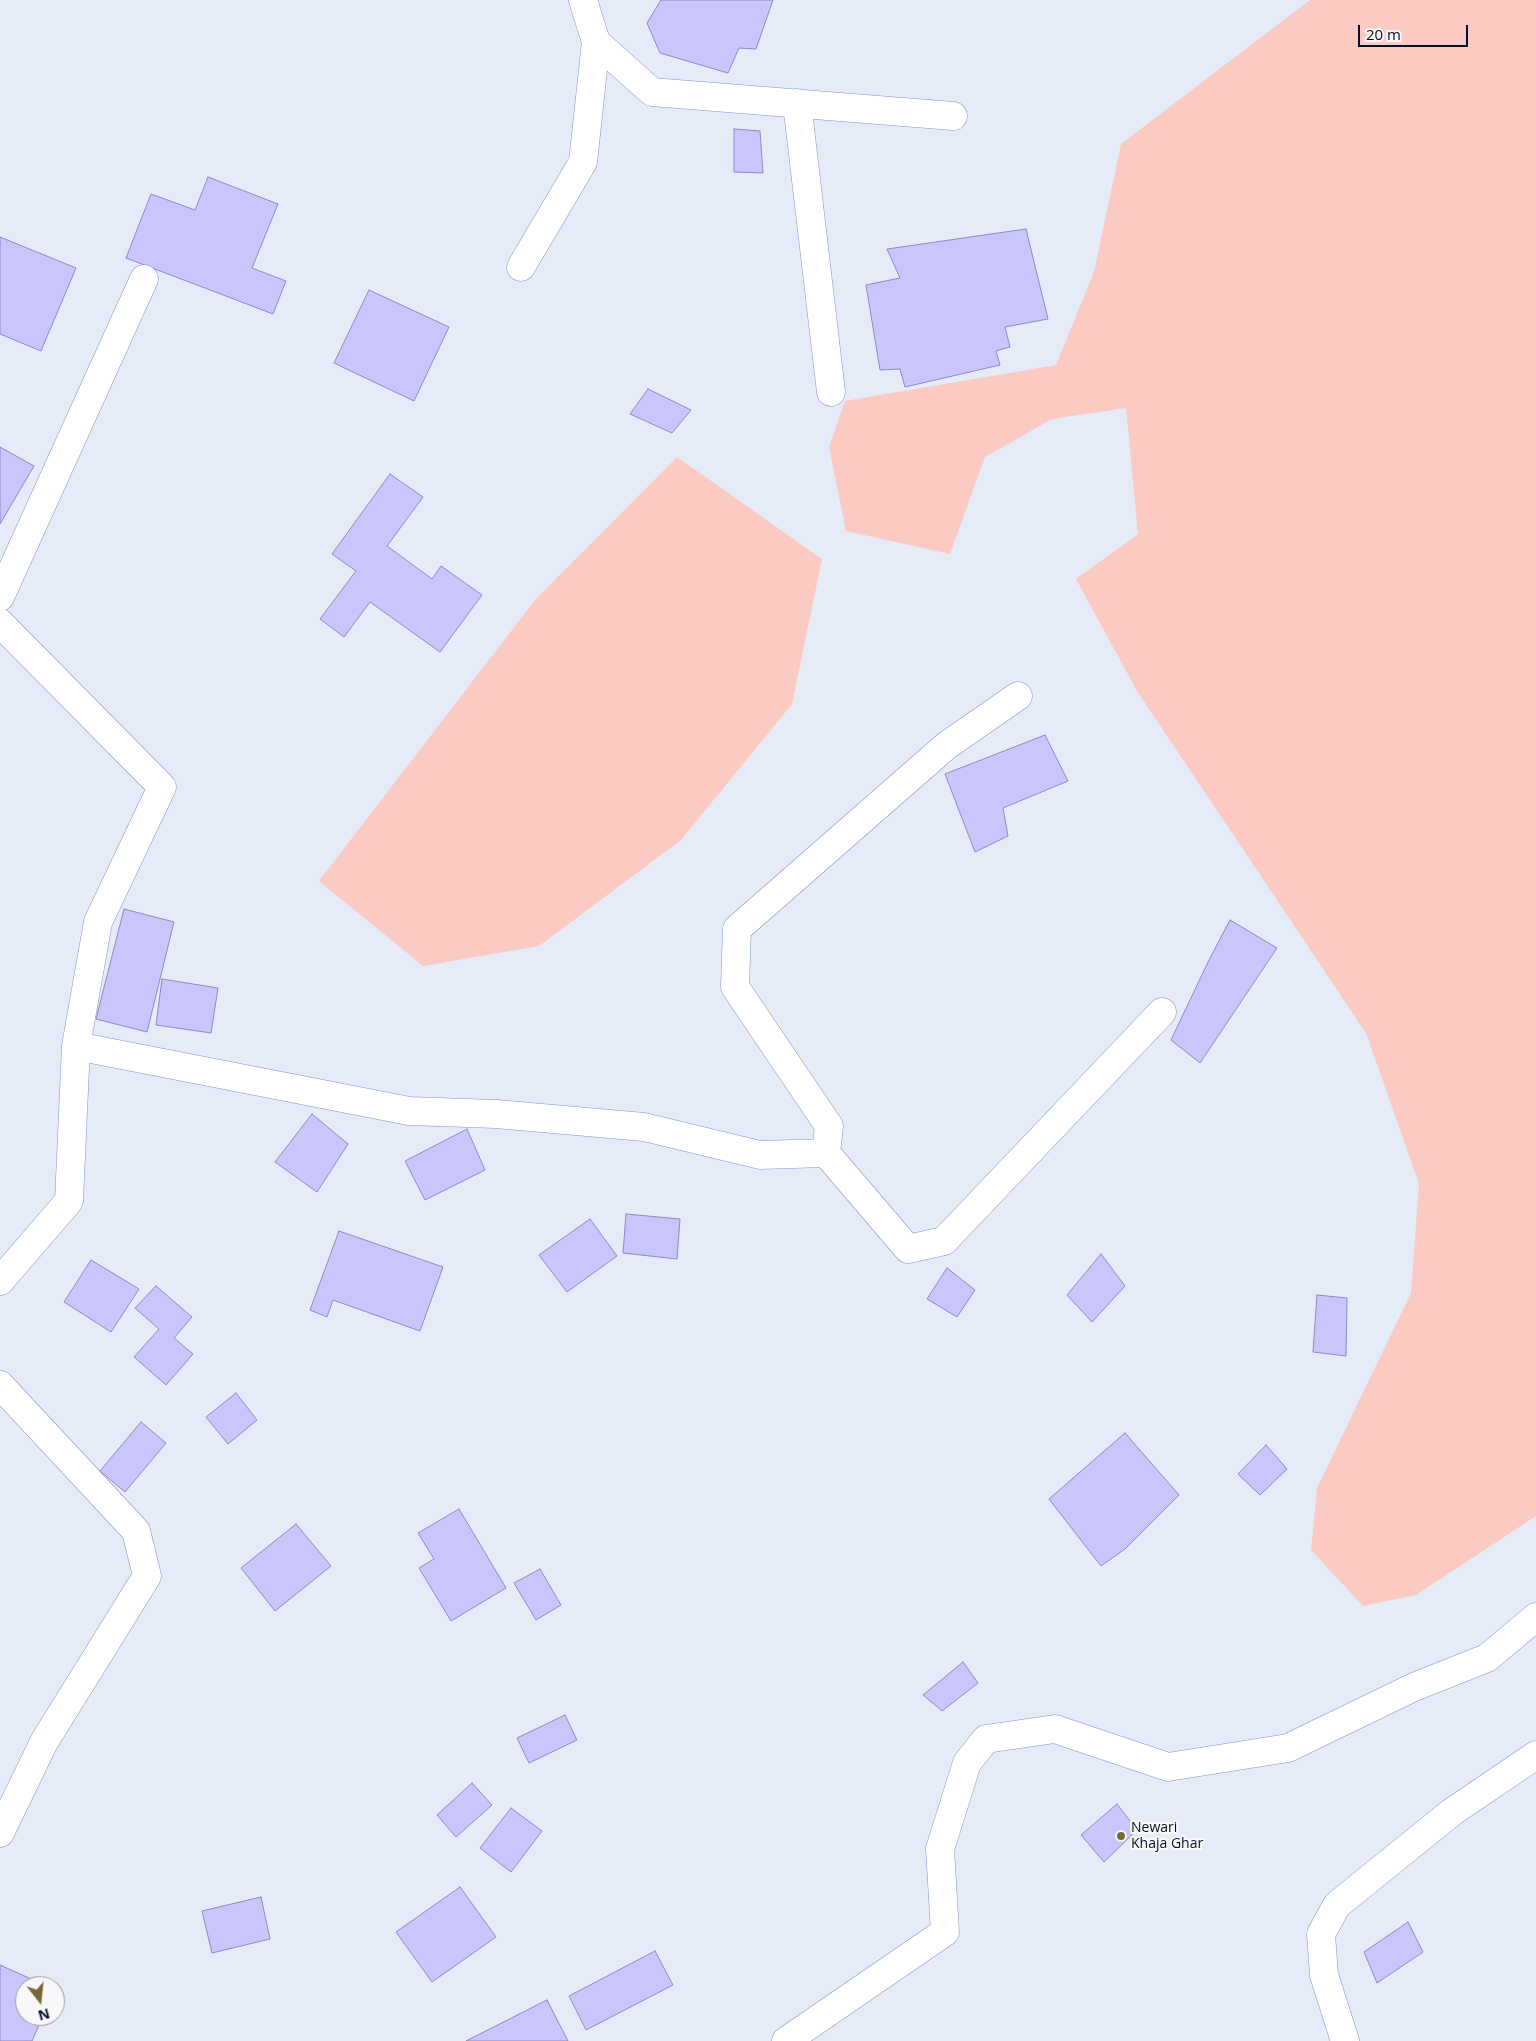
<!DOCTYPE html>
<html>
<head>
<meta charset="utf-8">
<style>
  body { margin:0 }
  #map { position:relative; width:1536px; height:2041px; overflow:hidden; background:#e6ebf8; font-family:"Open Sans",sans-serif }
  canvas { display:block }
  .north { position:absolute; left:15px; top:1976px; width:50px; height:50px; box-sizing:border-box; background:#f8f8f8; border:1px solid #989ba4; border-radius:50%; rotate:164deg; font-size:14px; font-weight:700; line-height:20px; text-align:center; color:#080f25 }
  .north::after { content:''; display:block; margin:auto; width:18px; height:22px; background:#7a6736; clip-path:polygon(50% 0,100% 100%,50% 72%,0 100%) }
  .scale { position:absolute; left:1358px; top:25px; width:110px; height:22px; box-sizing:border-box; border:2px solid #080f25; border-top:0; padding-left:6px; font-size:15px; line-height:18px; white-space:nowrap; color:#080f25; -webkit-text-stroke:4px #f8f8f8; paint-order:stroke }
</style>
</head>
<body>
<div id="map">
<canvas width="1536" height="2041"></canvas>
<div class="north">N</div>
<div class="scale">20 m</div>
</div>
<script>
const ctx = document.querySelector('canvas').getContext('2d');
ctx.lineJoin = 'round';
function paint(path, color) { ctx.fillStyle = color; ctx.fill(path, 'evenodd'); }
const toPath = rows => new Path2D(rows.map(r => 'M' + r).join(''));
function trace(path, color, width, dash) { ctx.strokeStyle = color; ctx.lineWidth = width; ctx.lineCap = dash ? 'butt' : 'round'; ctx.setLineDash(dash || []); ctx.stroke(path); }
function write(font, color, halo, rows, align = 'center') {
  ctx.font = font + ' "Open Sans",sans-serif'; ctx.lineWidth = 4.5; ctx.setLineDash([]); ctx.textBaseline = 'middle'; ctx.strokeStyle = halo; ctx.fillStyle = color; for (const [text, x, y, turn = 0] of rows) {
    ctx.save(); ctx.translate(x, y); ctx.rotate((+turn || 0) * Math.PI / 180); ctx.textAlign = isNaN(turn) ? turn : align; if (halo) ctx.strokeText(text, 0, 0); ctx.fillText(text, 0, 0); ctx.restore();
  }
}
const green = toPath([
  [1310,0,1536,0,1536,1516,1416,1595,1363,1606,1311,1550,1317,1488,1411,1293,1419,1184,1366,1033,1137,691,1076,579,1138,534,1126,408,1052,419,985,457,950,554,846,531,829,447,845,401,1056,365,1094,272,1121,144],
  [677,457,822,559,792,704,681,840,539,946,423,966,319,881,535,600]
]);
const building = toPath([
  [661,0,773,0,756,49,739,48,728,73,660,53,647,23,661,0],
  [734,129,760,131,763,173,734,172,734,129],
  [208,177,278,204,252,268,286,281,273,314,126,258,151,194,195,210,208,177],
  [1026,229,1048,319,1005,327,1010,347,996,351,1000,365,905,387,900,369,880,370,866,285,900,278,887,249,1026,229],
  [0,237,76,268,41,351,0,334,0,237],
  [369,290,449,327,414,401,334,363,369,290],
  [648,389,691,410,672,433,630,414,648,389],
  [0,447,34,466,0,524,0,447],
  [390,474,423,497,387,546,432,579,441,566,482,595,440,652,370,602,344,637,320,619,356,571,332,554,390,474],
  [1045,735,1068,781,1003,808,1008,836,975,852,945,774,1045,735],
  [124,909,174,922,147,1032,96,1019,124,909],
  [1230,920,1277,948,1200,1063,1171,1040,1209,960,1230,920],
  [162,979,218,988,211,1033,156,1025,162,979],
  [312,1114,348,1144,317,1192,275,1162,312,1114],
  [467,1129,485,1170,425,1200,405,1161,467,1129],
  [626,1214,680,1219,677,1259,623,1253,626,1214],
  [590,1219,617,1256,567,1292,539,1255,590,1219],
  [339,1231,443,1267,420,1331,333,1300,327,1317,310,1310,339,1231],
  [1101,1254,1125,1286,1092,1322,1067,1295,1101,1254],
  [91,1260,139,1289,111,1332,64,1302,91,1260],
  [947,1268,975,1290,957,1317,927,1299,947,1268],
  [156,1286,192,1317,174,1338,193,1354,166,1385,134,1357,159,1329,135,1308,156,1286],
  [1317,1295,1347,1298,1346,1356,1313,1352,1317,1295],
  [236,1393,257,1420,228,1444,206,1417,236,1393],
  [141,1422,166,1443,125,1492,100,1471,141,1422],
  [1125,1433,1179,1495,1125,1549,1101,1566,1049,1499,1125,1433],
  [1266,1445,1287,1469,1260,1495,1238,1474,1266,1445],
  [459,1509,506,1588,451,1621,419,1568,434,1559,418,1533,459,1509],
  [296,1524,331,1566,275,1611,241,1568,296,1524],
  [540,1569,561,1605,536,1620,514,1583,540,1569],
  [963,1662,978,1683,942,1711,923,1695,963,1662],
  [565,1715,577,1740,529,1763,517,1738,565,1715],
  [472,1783,492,1805,456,1837,437,1815,472,1783],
  [1117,1804,1137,1830,1104,1862,1081,1835,1117,1804],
  [511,1808,542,1831,511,1872,480,1848,511,1808],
  [460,1887,496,1937,432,1982,396,1932,460,1887],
  [261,1897,270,1939,212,1953,202,1911,261,1897],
  [1408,1922,1423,1952,1377,1983,1364,1952,1408,1922],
  [655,1951,673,1985,586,2030,569,1996,655,1951],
  [0,1965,47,1986,25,1986,25,2016,43,2016,32,2041,0,2041,0,1965],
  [547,2000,568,2041,466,2041,547,2000]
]);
const street = toPath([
  [583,0,596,42,652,92,953,116],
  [797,103,831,392],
  [521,267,583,162,596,42],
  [0,597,144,279],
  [0,623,162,787,98,922,76,1046,69,1201,0,1281],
  [76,1046,409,1111,496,1114,644,1127,760,1155,826,1153,829,1126,735,987,737,929,946,746,1018,696],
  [826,1153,908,1249,944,1241,1162,1012],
  [0,1385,136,1531,147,1576,44,1742,0,1833],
  [786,2041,945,1932,940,1849,967,1763,986,1739,1055,1729,1168,1767,1288,1748,1414,1687,1487,1658,1536,1617],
  [1345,2041,1324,1975,1321,1934,1337,1905,1452,1812,1536,1755]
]);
const markers = [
  [1121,1836,5,"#7a6736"]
];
const poiNames = [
  ["Newari",1131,1828],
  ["Khaja Ghar",1131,1844]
];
paint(green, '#facac3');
paint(building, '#cac5fb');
trace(building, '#8f88c7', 1);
trace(street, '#7e94d0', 29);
trace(street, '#fff', 28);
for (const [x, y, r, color] of markers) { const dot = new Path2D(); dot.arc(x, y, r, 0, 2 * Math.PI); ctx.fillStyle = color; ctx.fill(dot); trace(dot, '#f8f8f8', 2); }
write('14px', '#080f25', '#f8f8f8', poiNames, 'left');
</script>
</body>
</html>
